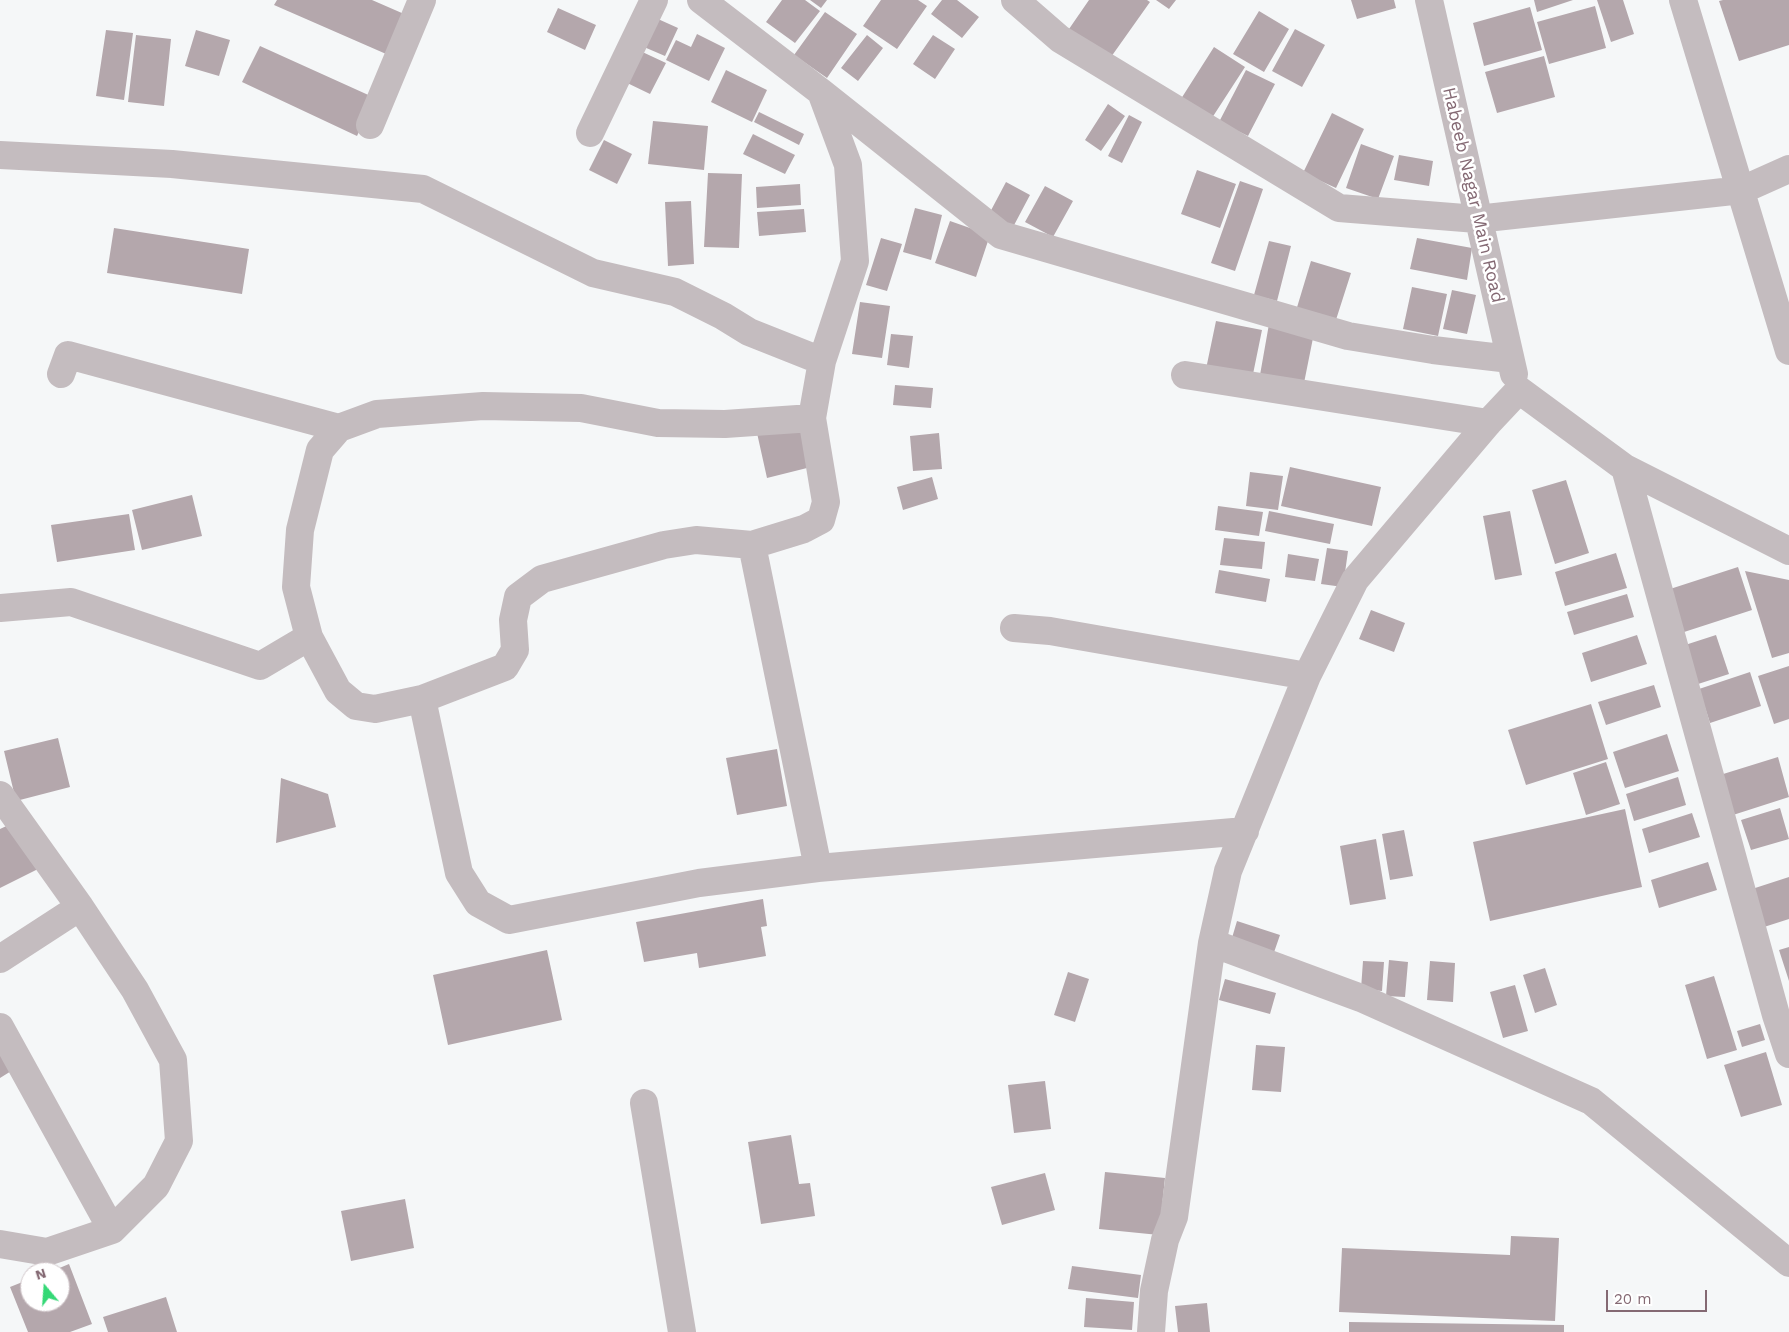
<!DOCTYPE html>
<html>
<head>
<meta charset="utf-8">
<style>
  body { margin:0 }
  #map { position:relative; width:1789px; height:1332px; overflow:hidden; background:#f5f7f8; font-family:"Work Sans",sans-serif }
  canvas { display:block }
  .north { position:absolute; left:20px; top:1262px; width:50px; height:50px; box-sizing:border-box; background:#fff; border:1px solid #cec3c7; border-radius:50%; rotate:342deg; font-size:14px; font-weight:700; line-height:20px; text-align:center; color:#846973 }
  .north::after { content:''; display:block; margin:auto; width:18px; height:22px; background:#35d876; clip-path:polygon(50% 0,100% 100%,50% 72%,0 100%) }
  .scale { position:absolute; left:1606px; top:1290px; width:101px; height:22px; box-sizing:border-box; border:2px solid #846973; border-top:0; padding-left:6px; font-size:15px; line-height:18px; white-space:nowrap; color:#846973; -webkit-text-stroke:4px #fff; paint-order:stroke }
</style>
</head>
<body>
<div id="map">
<canvas width="1789" height="1332"></canvas>
<div class="north">N</div>
<div class="scale">20 m</div>
</div>
<script>
const ctx = document.querySelector('canvas').getContext('2d');
ctx.lineJoin = 'round';
function paint(path, color) { ctx.fillStyle = color; ctx.fill(path, 'evenodd'); }
const toPath = rows => new Path2D(rows.map(r => 'M' + r).join(''));
function trace(path, color, width, dash) { ctx.strokeStyle = color; ctx.lineWidth = width; ctx.lineCap = dash ? 'butt' : 'round'; ctx.setLineDash(dash || []); ctx.stroke(path); }
function write(font, color, halo, rows, align = 'center') {
  ctx.font = font + ' "Work Sans",sans-serif'; ctx.lineWidth = 5; ctx.setLineDash([]); ctx.textBaseline = 'middle'; ctx.strokeStyle = halo; ctx.fillStyle = color; for (const [text, x, y, turn = 0] of rows) {
    ctx.save(); ctx.translate(x, y); ctx.rotate((+turn || 0) * Math.PI / 180); ctx.textAlign = isNaN(turn) ? turn : align; if (halo) ctx.strokeText(text, 0, 0); ctx.fillText(text, 0, 0); ctx.restore();
  }
}
const building = toPath([
  [277,0,372,0,411,17,393,57,274,5],
  [782,0,805,0,820,11,795,43,766,22],
  [810,0,827,0,821,8],
  [881,0,918,0,927,6,897,49,863,26],
  [942,0,957,0,979,17,962,38,931,14],
  [1089,0,1147,0,1150,2,1111,57,1069,29],
  [1156,0,1176,0,1169,9],
  [1351,0,1394,0,1396,8,1357,19],
  [1534,0,1573,0,1537,12],
  [1597,0,1623,0,1634,34,1611,42],
  [1723,0,1789,0,1789,45,1739,61,1719,1],
  [1595,6,1606,48,1549,64,1537,22],
  [1530,7,1542,50,1484,66,1473,23],
  [558,8,596,25,585,50,547,32],
  [1259,11,1289,29,1264,72,1233,54],
  [825,12,857,34,827,78,794,55],
  [658,19,678,28,665,56,644,47],
  [1295,29,1325,45,1302,87,1272,71],
  [106,30,133,33,124,100,96,96],
  [196,30,230,40,219,76,185,66],
  [697,34,725,48,709,81,666,60,676,40,691,47],
  [136,35,171,39,164,106,128,102],
  [867,35,883,48,858,81,841,68],
  [933,35,955,49,935,79,913,64],
  [260,46,375,98,357,136,242,82],
  [1214,47,1245,67,1210,121,1179,102],
  [636,49,666,63,650,94,621,80],
  [1544,56,1555,97,1497,113,1485,72],
  [726,70,767,90,752,122,711,102],
  [1246,70,1275,84,1248,136,1219,122],
  [1108,104,1125,116,1101,151,1085,140],
  [759,112,804,134,799,145,754,122],
  [1332,113,1364,129,1336,188,1303,173],
  [1129,115,1142,122,1122,163,1108,156],
  [653,121,708,126,704,170,648,164],
  [753,134,795,155,785,174,743,154],
  [604,140,632,154,617,184,589,170],
  [1361,144,1394,156,1378,199,1346,188],
  [1399,155,1433,161,1429,186,1394,180],
  [1197,170,1236,184,1220,228,1181,214],
  [708,173,742,174,739,248,704,247],
  [1240,181,1263,189,1235,271,1211,263],
  [1006,182,1030,195,1012,229,988,216],
  [800,184,801,205,757,208,756,187],
  [1045,186,1073,201,1053,237,1025,222],
  [691,201,694,264,668,266,665,202],
  [915,208,942,215,931,260,903,252],
  [804,209,806,232,759,236,757,212],
  [950,221,990,235,976,277,935,263],
  [114,228,249,249,242,294,107,273],
  [881,238,902,244,887,291,866,285],
  [1417,238,1472,248,1467,280,1410,269],
  [1269,241,1291,246,1277,301,1254,295],
  [1311,261,1351,273,1334,326,1295,314],
  [1412,287,1447,294,1438,336,1403,329],
  [1452,290,1476,295,1467,334,1443,329],
  [860,302,890,306,882,358,852,354],
  [1216,321,1262,330,1252,379,1206,369],
  [1269,324,1314,333,1304,383,1260,375],
  [891,334,913,336,909,368,887,365],
  [895,385,933,388,931,408,893,405],
  [801,423,811,467,767,478,757,433],
  [939,433,942,469,913,471,910,436],
  [1290,467,1381,487,1372,526,1281,506],
  [1250,472,1283,476,1278,510,1246,506],
  [932,477,938,499,903,510,897,487],
  [1566,480,1589,553,1555,564,1532,490],
  [192,495,202,536,142,550,132,510],
  [1218,506,1263,512,1259,536,1215,530],
  [1269,511,1334,524,1330,544,1265,531],
  [1510,511,1522,575,1495,580,1483,516],
  [129,514,135,550,57,562,51,525],
  [1224,538,1265,542,1262,569,1220,565],
  [1327,548,1348,551,1343,587,1321,584],
  [1616,553,1627,588,1565,606,1555,572],
  [1288,554,1319,559,1315,581,1285,577],
  [1738,567,1752,610,1681,633,1667,590],
  [1219,570,1270,579,1266,602,1215,593],
  [1745,571,1789,580,1789,653,1772,658],
  [1627,594,1634,617,1574,635,1567,612],
  [1371,610,1405,623,1394,652,1359,639],
  [1637,635,1647,664,1591,682,1582,653],
  [1716,635,1729,674,1695,685,1682,646],
  [1789,666,1789,719,1774,724,1758,676],
  [1750,672,1761,706,1710,723,1699,689],
  [1654,685,1661,707,1606,725,1598,702],
  [1591,704,1608,759,1526,785,1508,730],
  [1667,734,1679,771,1625,788,1613,752],
  [58,738,70,787,16,801,4,751],
  [777,749,787,806,737,815,726,758],
  [1778,757,1789,797,1733,815,1720,775],
  [1606,762,1620,804,1586,815,1573,773],
  [1678,777,1686,805,1634,821,1626,794],
  [281,778,328,794,336,827,276,843],
  [1780,808,1789,839,1751,850,1741,820],
  [1625,809,1642,887,1490,921,1473,842],
  [1692,813,1700,837,1649,853,1642,829],
  [15,822,38,869,0,888,0,829],
  [1404,830,1413,876,1390,880,1382,834],
  [1376,839,1386,899,1350,905,1340,846],
  [1708,862,1717,890,1659,908,1651,880],
  [1789,877,1789,919,1764,927,1752,889],
  [763,899,767,926,761,927,766,956,699,968,697,953,644,962,636,922],
  [1237,921,1280,935,1271,961,1229,948],
  [1789,947,1789,981,1779,950],
  [547,950,562,1020,448,1045,433,975],
  [1389,960,1408,962,1405,997,1386,996],
  [1363,961,1384,962,1382,991,1361,989],
  [1430,961,1455,963,1453,1002,1427,1000],
  [1545,968,1557,1005,1535,1013,1523,975],
  [1068,972,1089,979,1075,1022,1054,1015],
  [1714,976,1737,1050,1707,1059,1685,985],
  [1225,979,1276,993,1270,1014,1219,1000],
  [1515,985,1528,1031,1503,1038,1490,992],
  [1760,1024,1765,1040,1742,1047,1737,1031],
  [1256,1045,1285,1047,1281,1092,1252,1090],
  [0,1048,16,1068,0,1078],
  [1766,1052,1782,1105,1741,1117,1724,1065],
  [1045,1081,1051,1129,1014,1133,1008,1085],
  [791,1135,799,1184,810,1183,815,1216,761,1224,748,1142],
  [1105,1172,1165,1178,1159,1235,1099,1229],
  [1045,1173,1055,1210,1002,1225,991,1187],
  [405,1199,414,1248,351,1261,341,1211],
  [1511,1236,1559,1238,1555,1321,1339,1312,1342,1248,1510,1255],
  [69,1264,92,1324,70,1332,28,1332,10,1287,30,1279,30,1302,60,1302,60,1272,50,1272],
  [1072,1266,1141,1275,1138,1298,1068,1289],
  [166,1297,177,1332,108,1332,103,1317],
  [1086,1298,1134,1302,1132,1330,1084,1327],
  [1207,1303,1210,1332,1178,1332,1175,1306],
  [1349,1322,1564,1325,1564,1332,1349,1332]
]);
const minor = toPath([
  [701,0,821,92,1001,235,1348,336,1433,350,1510,359],
  [1015,0,1060,39,1339,208,1477,219,1742,190,1789,169],
  [1429,0,1514,374],
  [1683,0,1789,351],
  [821,92,848,165,855,261,822,361],
  [370,125,422,0],
  [590,133,654,0],
  [0,155,172,164,423,189,593,273,675,292,723,316,749,332,822,361,812,418],
  [61,374,68,355,339,428],
  [1185,375,1488,423],
  [1519,390,1625,468,1789,551],
  [1625,468,1776,1015,1789,1054],
  [752,545,818,868],
  [0,608,71,602,260,666,309,637,338,691,356,706,375,709,422,699],
  [1014,628,1050,631,1307,676],
  [309,637,296,587,300,530,320,450,339,428,377,414,483,406,581,408,658,423,725,424,812,418,826,502,821,520,804,529,752,545,696,540,664,545,542,579,518,597,513,620,515,650,505,667,422,699,459,873,478,903,509,920,699,883,818,868,1245,831],
  [0,795,80,907,135,990,173,1060,179,1141,156,1186,112,1230,47,1252,0,1244],
  [1212,943,1361,998,1591,1101,1789,1263],
  [0,959,80,907],
  [0,1027,112,1230],
  [644,1103,682,1332],
  [1151,1332,1154,1291,1165,1240,1174,1217,1212,943,1228,871,1307,676,1355,580,1488,423,1519,390]
]);
const streetNames = [
  ["Habeeb Nagar Main Road",1473,195,77]
];
paint(building, '#b4a7ac');
trace(minor, '#c4bcbf', 28);
write('18px', '#846973', '#fff', streetNames);
</script>
</body>
</html>
